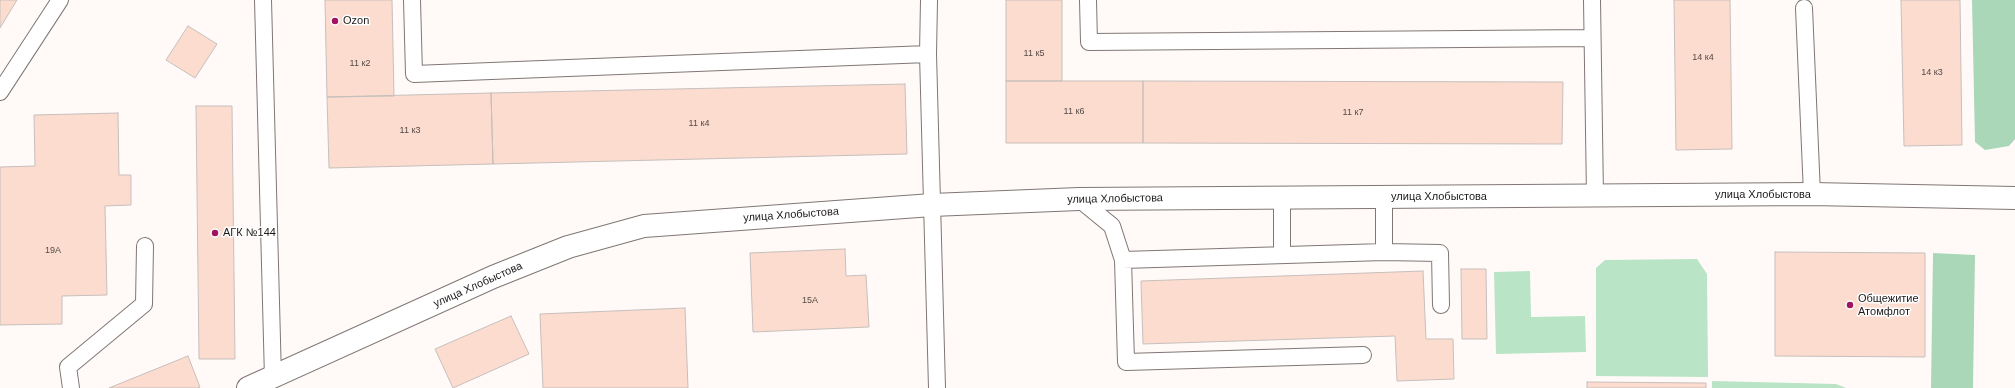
<!DOCTYPE html>
<html>
<head>
<meta charset="utf-8">
<style>
  body { margin:0 }
  canvas { display:block; background:#fffaf8 }
</style>
</head>
<body>
<canvas width="2015" height="388"></canvas>
<script>
const ctx = document.querySelector('canvas').getContext('2d');
ctx.lineJoin = 'round';
function paint(path, color) { ctx.fillStyle = color; ctx.fill(path, 'evenodd'); }
const toPath = rows => new Path2D(rows.map(r => 'M' + r).join(''));
function trace(path, color, width, dash) { ctx.strokeStyle = color; ctx.lineWidth = width; ctx.lineCap = dash ? 'butt' : 'round'; ctx.setLineDash(dash || []); ctx.stroke(path); }
function write(font, color, halo, rows, align = 'center') {
  ctx.font = font + ' Helvetica,sans-serif'; ctx.lineWidth = 3; ctx.setLineDash([]); ctx.textBaseline = 'middle'; ctx.strokeStyle = halo; ctx.fillStyle = color; for (const [text, x, y, turn = 0] of rows) {
    ctx.save(); ctx.translate(x, y); ctx.rotate((+turn || 0) * Math.PI / 180); ctx.textAlign = isNaN(turn) ? turn : align; if (halo) ctx.strokeText(text, 0, 0); ctx.fillText(text, 0, 0); ctx.restore();
  }
}
const green = toPath([
  [1697,259,1707,274,1708,377,1596,376,1596,268,1605,260],
  [1530,271,1531,317,1585,316,1586,352,1496,354,1494,272],
  [1712,381,1836,384,1846,388,1712,388]
]);
const forest = toPath([
  [1972,0,2015,0,2015,139,2009,146,1985,150,1975,142],
  [1933,253,1975,255,1973,388,1931,388]
]);
const building = toPath([
  [0,0,17,0,0,28,0,0],
  [325,0,392,0,394,96,327,97,325,0],
  [1006,0,1062,0,1062,81,1006,81,1006,0],
  [1674,0,1730,0,1732,149,1676,150,1674,0],
  [1901,0,1960,0,1962,145,1904,146,1901,0],
  [188,26,217,44,195,78,166,60,188,26],
  [1006,81,1143,81,1143,143,1006,143,1006,81],
  [1143,81,1563,82,1562,144,1143,143,1143,81],
  [905,84,907,154,493,164,491,93,905,84],
  [491,93,493,164,329,168,327,97,491,93],
  [196,106,232,106,235,359,199,359,196,106],
  [118,113,119,175,131,175,131,205,105,206,107,295,62,296,62,324,0,325,0,167,35,166,34,115,118,113],
  [845,249,846,276,866,275,869,327,753,332,750,253,845,249],
  [1775,252,1925,253,1925,357,1775,356,1775,252],
  [1461,269,1486,269,1487,339,1462,339,1461,269],
  [1423,271,1426,339,1453,339,1454,379,1397,381,1395,336,1143,344,1141,281,1423,271],
  [685,308,688,388,543,388,540,314,685,308],
  [511,316,529,354,453,388,435,349,511,316],
  [188,356,200,387,197,388,109,388,188,356],
  [1587,382,1706,383,1706,388,1587,388,1587,382]
]);
const service = toPath([
  [263,0,273,378],
  [412,0,414,74,928,54],
  [929,0,928,54,937,388],
  [1088,0,1089,42,1592,38],
  [1592,0,1595,196],
  [1804,8,1812,194],
  [0,92,60,0],
  [1079,199,1112,226,1123,260,1126,362,1363,355],
  [1384,252,1384,197],
  [1282,255,1282,198],
  [1123,260,1384,252,1440,253,1441,305],
  [71,388,68,367,144,304,145,246]
]);
const minor = toPath([
  [248,388,493,277,568,247,644,226,932,205,1079,199,1812,194,2015,198]
]);
const markers = [
  [335,21,4,"#a0145f"],
  [215,233,4,"#a0145f"],
  [1850,305,4,"#a0145f"]
];
const numberNames = [
  ["11 к5",1034,54],
  ["14 к4",1703,58],
  ["11 к2",360,64],
  ["14 к3",1932,73],
  ["11 к6",1074,112],
  ["11 к7",1353,113],
  ["11 к4",699,124],
  ["11 к3",410,131],
  ["19А",53,251],
  ["15А",810,301]
];
const poiNames = [
  ["Ozon",343,21],
  ["АГК №144",223,233],
  ["Общежитие",1858,299],
  ["Атомфлот",1858,312]
];
const streetNames = [
  ["улица Хлобыстова",1763,195],
  ["улица Хлобыстова",1439,197],
  ["улица Хлобыстова",1115,199,-1],
  ["улица Хлобыстова",791,215,-4],
  ["улица Хлобыстова",478,285,-24]
];
paint(green, '#b9e4c6');
paint(forest, '#a9d7b7');
paint(building, '#fbdccf');
trace(building, '#c7bfbc', 1);
trace(service, '#7f7774', 18);
trace(minor, '#7f7774', 24);
trace(service, '#fff', 16);
trace(minor, '#fff', 22);
for (const [x, y, r, color] of markers) { const dot = new Path2D(); dot.arc(x, y, r, 0, 2 * Math.PI); ctx.fillStyle = color; ctx.fill(dot); trace(dot, '#fff', 1.5); }
write('9px', '#544a46', null, numberNames);
write('11px', '#1d1a19', '#fff', poiNames, 'left');
write('11px', '#1d1a19', '#fff', streetNames);
</script>
</body>
</html>
